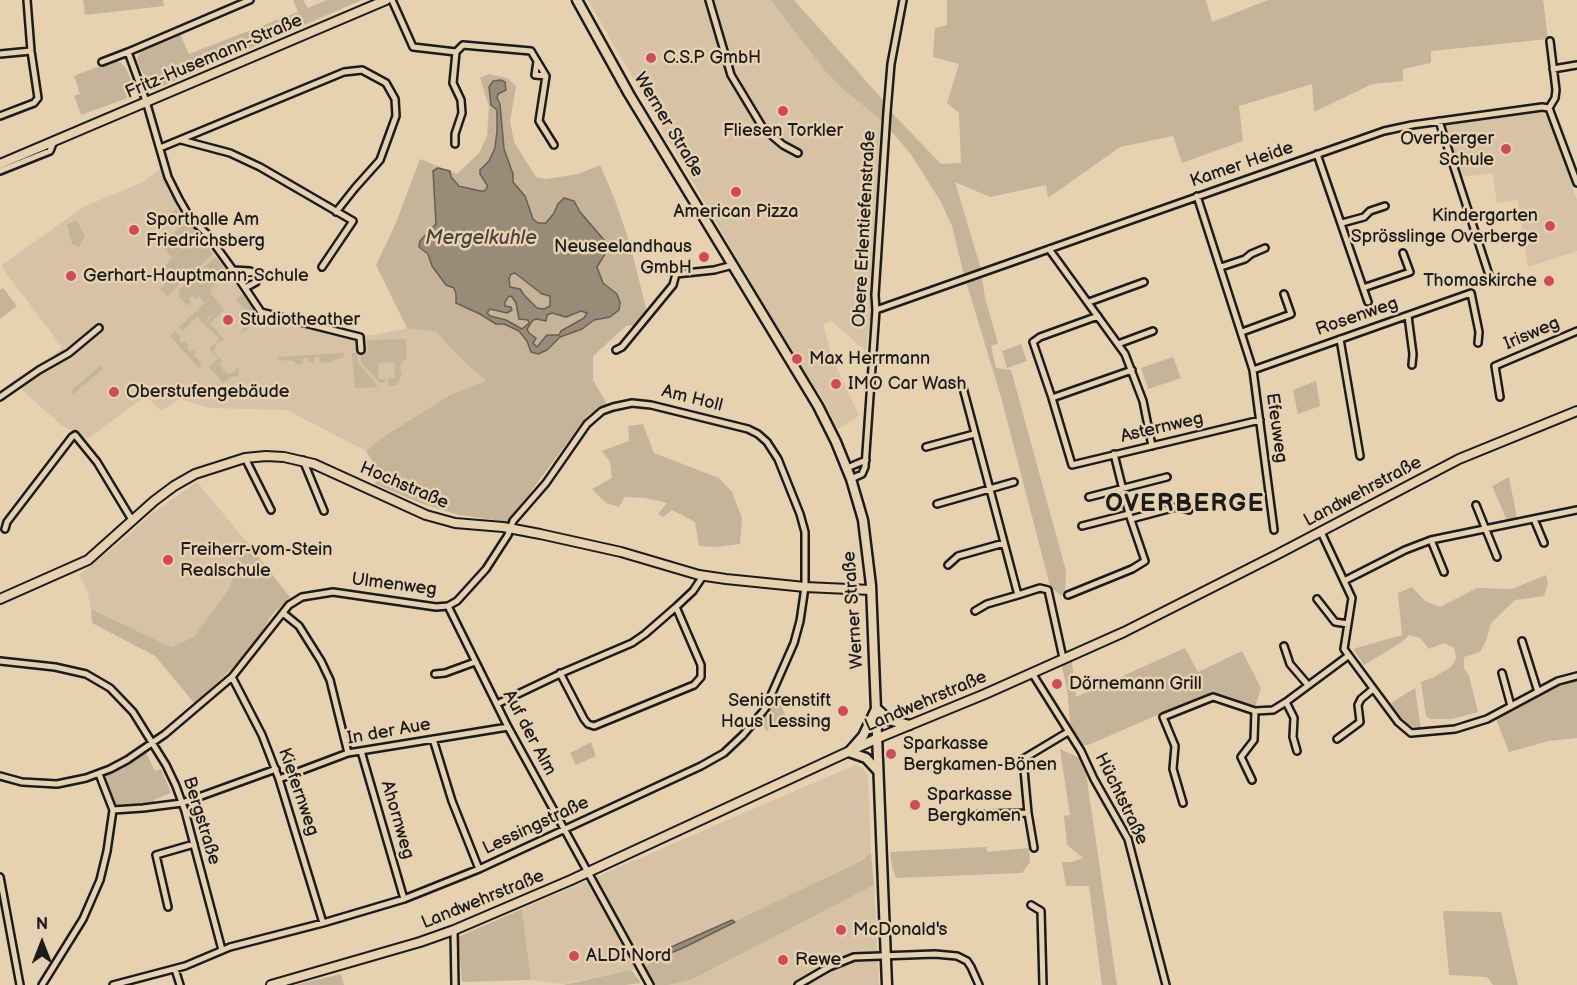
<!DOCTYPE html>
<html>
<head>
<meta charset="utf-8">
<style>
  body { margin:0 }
  #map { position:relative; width:1577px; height:985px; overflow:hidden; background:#e6d2b0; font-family:"Balsamiq Sans",sans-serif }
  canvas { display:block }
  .north { position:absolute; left:12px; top:913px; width:60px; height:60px; -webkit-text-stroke:4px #e6d2b0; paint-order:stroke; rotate:0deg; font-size:16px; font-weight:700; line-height:24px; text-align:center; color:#1c1c1c }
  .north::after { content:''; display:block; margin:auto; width:21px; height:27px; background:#1c1c1c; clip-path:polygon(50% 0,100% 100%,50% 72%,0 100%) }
</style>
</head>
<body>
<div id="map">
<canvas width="1577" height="985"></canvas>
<div class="north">N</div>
</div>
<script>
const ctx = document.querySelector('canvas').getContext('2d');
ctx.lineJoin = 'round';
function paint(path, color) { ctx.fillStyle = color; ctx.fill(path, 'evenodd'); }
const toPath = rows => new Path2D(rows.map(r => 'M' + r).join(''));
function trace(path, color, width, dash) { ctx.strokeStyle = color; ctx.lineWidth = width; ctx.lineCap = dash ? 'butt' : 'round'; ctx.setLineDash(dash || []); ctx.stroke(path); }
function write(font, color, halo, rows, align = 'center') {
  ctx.font = font + ' "Balsamiq Sans",sans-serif'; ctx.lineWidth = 5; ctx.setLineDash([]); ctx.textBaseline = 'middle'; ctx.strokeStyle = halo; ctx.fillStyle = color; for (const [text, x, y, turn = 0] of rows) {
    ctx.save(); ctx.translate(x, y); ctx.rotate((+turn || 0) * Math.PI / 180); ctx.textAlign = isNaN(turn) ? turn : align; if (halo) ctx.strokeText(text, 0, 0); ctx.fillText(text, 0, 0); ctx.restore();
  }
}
const built = toPath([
  [588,0,771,0,825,71,844,90,883,122,872,304,866,351,831,321,823,324,831,355,859,416,838,429,822,397,803,371,746,274],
  [1533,111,1545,114,1551,126,1577,200,1577,251,1528,267,1518,200,1497,203,1492,173,1462,177,1444,124],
  [163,167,189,220,256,313,307,329,347,336,375,335,407,328,436,332,461,359,487,381,450,395,380,439,366,451,287,410,210,408,180,399,161,411,146,396,87,439,60,424,21,389,62,347,1,266,83,207,143,182],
  [197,482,245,540,229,589,194,637,171,647,91,609,87,590,79,575,117,545,150,515],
  [855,765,863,768,868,776,871,853,861,861,654,960,645,967,563,984,531,980,522,909],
  [874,885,879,985,668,985,691,980]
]);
const green = toPath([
  [83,0,163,0,164,6,85,15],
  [293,0,303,0,308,8,326,0,362,0,158,88,150,84,139,66,137,59,140,52,180,34,189,54,298,12],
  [771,0,794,0,882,99,893,114,941,164,961,163,959,113,947,103,959,64,933,57,935,28,947,25,947,0,1206,0,1212,22,1268,0,1543,0,1548,39,1431,51,1431,63,1403,69,1403,81,1372,84,1314,112,1312,84,1239,106,1243,141,1182,163,1173,136,1120,147,1048,198,1046,185,990,197,955,182,981,269,985,298,998,343,991,346,996,368,1011,370,1066,571,1065,592,1061,596,1050,586,1001,397,964,275,952,226,941,202,910,153,883,122,844,90,825,71],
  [112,61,120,62,126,68,133,86,133,93,125,99,81,115,74,96,80,94,74,76],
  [489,74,507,78,516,86,510,121,514,142,536,177,546,179,578,174,600,165,615,200,630,244,647,312,635,325,626,326,593,356,593,380,607,404,588,415,508,522,459,515,423,504,375,484,379,473,366,451,380,439,450,395,486,381,461,359,436,332,407,328,376,265,395,225,420,159,457,174,479,153,487,136,489,107,480,78],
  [492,81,503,92,498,94,497,98,500,104,504,149,513,182,525,196,533,219,538,223,546,223,554,213,558,204,574,201,605,254,597,267,603,283,610,317,594,320,582,329,560,337,547,350,531,352,527,341,519,331,504,324,496,324,480,314,456,303,454,287,446,285,432,266,428,254,419,247,420,241,436,224,433,176,479,191,485,191,487,188,480,170,489,161,495,148,497,109],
  [176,209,181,217,194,226,213,254,167,296,160,289,168,280,159,271,173,258,160,245,179,229,168,215],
  [77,221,85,236,79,247,72,244,67,224],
  [216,257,226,270,221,279,210,289,212,291,210,293,225,310,210,323,224,340,217,343,214,350,217,356,223,361,220,364,223,370,229,374,236,371,237,367,239,371,238,376,230,377,223,383,209,367,218,359,209,349,220,339,204,324,212,316,211,315,203,323,197,317,183,331,179,327,205,303,199,296,195,299,192,296,189,299,191,302,187,306,179,297,179,289],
  [516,273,542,294,550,296,550,306,544,309,537,308,524,295,509,287,509,279,511,274],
  [3,288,17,306,0,319,0,290],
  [242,294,254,309,250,326,243,333,240,332,245,327,241,322,249,315,236,300],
  [509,296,512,297,516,303,520,319,528,320,529,323,522,329,506,320,490,316,487,312,489,309,499,311,505,307,505,302],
  [581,311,587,312,584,318,561,331,559,335,547,335,541,344,536,347,533,343,527,329,533,320,552,313,566,317],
  [175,331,181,338,179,340,181,343,184,341,189,346,187,348,190,352,193,350,196,353,194,356,200,361,199,362,202,365,199,368,170,336],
  [406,339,407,358,401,363,400,369,402,373,397,385,389,386,388,378,395,378,394,362,378,363,379,379,385,379,385,382,380,383,361,362,360,352,368,352,367,340],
  [1021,344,1027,361,1007,368,1002,351],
  [344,353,344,357,333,360,333,362,320,363,319,357,314,358,314,362,309,362,309,358,303,358,303,364,295,364,295,361,277,360,277,357],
  [352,353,357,353,358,362,378,387,355,388],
  [1173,357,1181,378,1148,389,1141,368],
  [100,366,103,369,73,394,71,391],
  [1316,381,1320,406,1298,414,1293,390],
  [643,424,654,453,719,478,732,492,742,518,740,544,715,547,699,546,695,522,672,510,663,517,658,514,667,503,645,498,625,497,619,507,606,503,592,489,612,478,610,462,602,451,629,441,628,426],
  [1509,477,1517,518,1507,520,1492,486],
  [245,540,290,597,271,616,257,640,234,666,195,704,155,656,92,623,91,609,171,647,194,637,229,589],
  [1546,575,1548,583,1544,596,1515,600,1491,623,1486,641,1480,652,1464,657,1464,668,1469,676,1478,712,1452,719,1430,719,1426,716,1421,682,1434,677,1451,667,1456,658,1454,648,1444,643,1429,649,1420,638,1409,635,1402,642,1364,665,1353,649,1402,635,1398,593,1412,587,1425,601,1440,607,1477,588,1512,589],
  [1185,648,1198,672,1242,651,1261,688,1255,708,1211,692,1088,745,1082,745,1071,734,1067,688,1060,659,1071,655,1076,697],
  [1577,679,1577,738,1549,741,1509,752,1496,719,1556,686],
  [1415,688,1421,729,1404,724,1389,704],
  [777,694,787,720,766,731,761,723],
  [591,742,596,756,576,765,570,753],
  [1060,749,1084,760,1117,985,1102,985,1089,886,1066,886,1062,862,1072,862,1083,858,1067,845,1064,816,1070,815],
  [146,752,155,771,161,769,171,793,154,800,153,804,115,806,103,775],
  [986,847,987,852,1029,848,1030,862,1022,873,896,878,892,866,890,852],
  [871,853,874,885,691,980,668,985,655,985,645,967,654,960,861,861],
  [565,876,566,878,504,905,503,904],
  [522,909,531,980,462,982,458,937],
  [1443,911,1501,912,1518,985,1493,985,1487,977,1449,975],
  [631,970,641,983,625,985,563,985],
  [341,974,344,985,295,985]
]);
const water = toPath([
  [501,80,505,82,506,90,498,94,497,98,500,104,504,149,513,174,513,182,525,196,533,219,538,223,546,223,554,213,558,204,564,198,574,201,580,212,605,241,605,254,597,267,603,283,617,294,620,302,619,310,610,317,594,320,582,329,560,337,547,350,538,354,531,352,527,341,519,331,504,324,496,324,480,314,456,303,456,294,454,288,446,285,432,266,428,254,419,247,420,241,436,224,433,171,438,168,450,171,451,177,459,186,480,191,484,191,487,188,487,185,480,174,480,170,489,161,495,148,497,130,497,110,491,105,489,87,493,81,501,80],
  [515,273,542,294,550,296,550,306,544,309,537,308,524,295,520,289,510,287,509,279,511,274,515,273],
  [509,296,512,297,516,303,519,319,528,320,529,323,522,329,506,320,490,316,487,313,490,309,507,313,512,310,511,307,505,306,505,302,509,296],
  [581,311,587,313,584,318,561,331,559,335,547,335,537,347,533,343,536,338,529,333,527,329,533,320,537,319,546,321,547,315,552,313,566,317,581,311],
  [732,920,735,922,685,947,654,960,651,956,732,920]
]);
const street = toPath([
  [250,0,128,52,146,101,168,177,179,199,190,218,207,234,233,270,261,312,360,337,361,350],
  [392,0,413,47,456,52],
  [709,0,731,75,763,128,783,145,798,153],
  [456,52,463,45,531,51,546,76,539,121,554,145],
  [0,54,31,51],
  [537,61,535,75,546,76],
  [102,62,128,52],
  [1553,69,1577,65],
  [1549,108,1577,183],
  [1549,108,1555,98,1556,90,1550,41],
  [0,116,34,103,38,98,31,51,27,0],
  [1439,121,1491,281],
  [181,140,230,153,260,167,353,221,322,267],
  [455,144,455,134,462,113,461,100,453,83,456,52],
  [160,148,344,72,362,70,386,83,395,99,396,116,380,160,355,188,336,212],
  [1317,154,1368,302],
  [0,171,50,151,54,141],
  [1197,196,1253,370,1274,530],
  [1342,223,1364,217,1370,211,1385,206],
  [1049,249,1125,354,1143,401,1152,446],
  [1221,267,1245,259,1251,254,1265,248],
  [233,270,250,271,255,274,256,282,245,288],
  [1363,288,1410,272,1403,253],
  [1089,302,1144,282],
  [876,310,1384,131,1412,125,1542,107,1549,108],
  [1098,316,1040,337,1033,342,1052,398,1072,465,1260,420],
  [1408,316,1413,354,1412,365],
  [1242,332,1291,314,1284,294],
  [1340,339,1360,456],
  [1118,344,1153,331],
  [616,350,622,347,673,285,676,274,714,270,733,265],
  [1253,370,1471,293,1479,332,1478,343],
  [962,384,1018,595,1040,588,1048,590,1063,658],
  [0,397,39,370,69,353,99,328],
  [1500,397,1495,366,1577,331],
  [1052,398,1132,370],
  [926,447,974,434],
  [245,458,271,510],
  [303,460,324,511],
  [847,468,866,460],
  [851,479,862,474,865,467,876,310,875,295,887,112,891,64,903,0],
  [1089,497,1167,477],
  [937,504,1014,482],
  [1476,505,1497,557],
  [1131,519,1176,507,1189,510],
  [1534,519,1544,543],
  [1082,526,1129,514],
  [5,529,7,522,72,437,75,435,97,462,132,520],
  [1321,532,1352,598,1344,649,1398,722,1411,733,1455,729,1487,719,1558,681,1577,676],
  [1431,540,1444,572],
  [948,565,958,556,1004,543],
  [1346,580,1405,550,1431,540,1577,510],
  [1068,595,1132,569,1145,561,1129,514,1114,454],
  [1317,599,1335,622,1348,624],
  [448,606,508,727,650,985],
  [975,611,987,604,1018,595],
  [283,613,299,626,321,661,330,680,348,753],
  [1522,641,1538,692],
  [1284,646,1290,664,1308,685],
  [0,661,55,667,86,674,110,688,133,712,166,765,176,786,185,811,222,950],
  [560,673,584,719,588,724,594,726,694,685,701,677,701,665,676,607],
  [1032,673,1081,751,1094,779,1128,839,1166,985],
  [1502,673,1511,706],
  [435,674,445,673,475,662],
  [232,677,262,735,279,779,323,923],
  [1286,702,1294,718,1293,737,1297,751],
  [497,704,564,672,632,643,645,634,676,607,693,591,703,576],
  [433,739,452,801,479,869],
  [1337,739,1360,722,1358,705,1361,699,1373,689],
  [361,751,404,899],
  [0,776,22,782,57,784,86,778,110,769,127,760,165,734,232,677,289,605,302,597,333,592,436,607,448,606,457,601,486,569,508,535,513,521,546,483,587,424,602,411,613,407,632,403,651,405,748,429,758,434,767,442,778,459,800,514,805,532,805,587,800,621,794,643,765,709,743,735,724,753,701,766,479,869,404,899,323,923,230,947,185,966,113,985],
  [279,779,348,753,508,727],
  [1252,780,1241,757,1254,740,1255,711],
  [1183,803,1173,769,1175,746,1163,717,1213,697,1255,711,1273,710,1286,702,1348,656],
  [113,810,143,808,182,803,276,769],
  [1028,813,1034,848],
  [952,815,1028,813,1023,759,1068,732],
  [0,877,20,985],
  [1031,905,1041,911,1043,985],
  [168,907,156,855,194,844],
  [454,930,455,985],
  [175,969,180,985],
  [42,985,83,919,100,880,107,851,113,810,99,774],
  [798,985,829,967,854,957,935,954,957,956,967,961,971,967,979,985]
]);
const secondary = toPath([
  [0,164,386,0],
  [0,599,88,560,154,501,174,486,195,474,245,458,266,456,284,457,314,464,426,515,455,523,503,527,540,534,621,552,699,575,726,579,805,587,871,590],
  [271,985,420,942,454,930,571,880,878,738,985,694,1124,632,1278,554,1459,459,1577,411]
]);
const primary = toPath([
  [577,0,629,94,818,406,836,442,851,479,863,520,871,585,887,985],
  [876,708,889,720,909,725],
  [849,752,863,736,875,711],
  [849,752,866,758,878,771]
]);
const markers = [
  [651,58,6,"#d1495b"],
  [783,111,6,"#d1495b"],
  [1506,149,6,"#d1495b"],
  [736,192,6,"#d1495b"],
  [1550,226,6,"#d1495b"],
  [134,230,6,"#d1495b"],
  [704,257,6,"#d1495b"],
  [71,276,6,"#d1495b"],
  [1549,281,6,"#d1495b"],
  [228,320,6,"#d1495b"],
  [797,359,6,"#d1495b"],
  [836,384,6,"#d1495b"],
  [114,392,6,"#d1495b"],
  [168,560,6,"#d1495b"],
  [1057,684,6,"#d1495b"],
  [843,711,6,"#d1495b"],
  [891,754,6,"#d1495b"],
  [915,805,6,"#d1495b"],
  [841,930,6,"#d1495b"],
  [574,956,6,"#d1495b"],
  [783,960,6,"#d1495b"]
];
const streetNames = [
  ["Fritz-Husemann-Straße",214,57,-23],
  ["Werner Straße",668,125,59],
  ["Kamer Heide",1242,165,-19],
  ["Obere Erlentiefenstraße",865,229,-87],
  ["Rosenweg",1357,317,-19],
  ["Irisweg",1532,334,-23],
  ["Am Holl",692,399,14],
  ["Asternweg",1162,428,-13],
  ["Efeuweg",1276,428,82],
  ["Hochstraße",404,486,23],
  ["Landwehrstraße",1363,492,-28],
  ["Ulmenweg",394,585,7],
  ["Werner Straße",854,610,-94],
  ["Landwehrstraße",926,702,-23],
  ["In der Aue",389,732,-10],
  ["Auf der Alm",529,733,62],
  ["Kiefernweg",298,792,71],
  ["Hüchtstraße",1121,799,64],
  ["Ahornweg",397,820,74],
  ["Bergstraße",201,821,73],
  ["Lessingstraße",536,826,-25],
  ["Landwehrstraße",483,900,-22]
];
const poiNames = [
  ["C.S.P GmbH",663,58],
  ["Fliesen Torkler",783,131,"center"],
  ["Overberger",1494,139,"right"],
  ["Schule",1494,160,"right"],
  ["American Pizza",736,212,"center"],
  ["Kindergarten",1538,216,"right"],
  ["Sprösslinge Overberge",1538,237,"right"],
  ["Sporthalle Am",146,220],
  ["Friedrichsberg",146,241],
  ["Neuseelandhaus",692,247,"right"],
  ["GmbH",692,268,"right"],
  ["Gerhart-Hauptmann-Schule",83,276],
  ["Thomaskirche",1537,281,"right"],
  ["Studiotheather",240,320],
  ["Max Herrmann",809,359],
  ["IMO Car Wash",848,384],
  ["Oberstufengebäude",126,392],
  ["Freiherr-vom-Stein",180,550],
  ["Realschule",180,571],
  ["Dörnemann Grill",1069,684],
  ["Seniorenstift",831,701,"right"],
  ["Haus Lessing",831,722,"right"],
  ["Sparkasse",903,744],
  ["Bergkamen-Bönen",903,765],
  ["Sparkasse",927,795],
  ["Bergkamen",927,816],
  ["McDonald's",853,930],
  ["ALDI Nord",586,956],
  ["Rewe",795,960]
];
const waterNames = [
  ["Mergelkuhle",481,239]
];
const districtNames = [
  ["OVERBERGE",1185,505]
];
paint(built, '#d5c3a4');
paint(green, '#c5b498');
paint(water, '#988c78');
trace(water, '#665f53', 1.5);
trace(street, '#1c1c1c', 10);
trace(secondary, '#1c1c1c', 12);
trace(primary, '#1c1c1c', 13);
trace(street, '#e6d2b0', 5);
trace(secondary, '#e6d2b0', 8);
trace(primary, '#e6d2b0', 8);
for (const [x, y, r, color] of markers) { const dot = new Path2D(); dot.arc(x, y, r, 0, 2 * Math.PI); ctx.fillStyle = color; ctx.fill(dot); trace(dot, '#e6d2b0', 2); }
write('18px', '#1c1c1c', '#e6d2b0', streetNames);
write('18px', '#1c1c1c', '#e6d2b0', poiNames, 'left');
write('italic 20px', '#47433c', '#e6d2b0', waterNames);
ctx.letterSpacing = '1.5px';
write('bold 24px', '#1c1c1c', '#e6d2b0', districtNames);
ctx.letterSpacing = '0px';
</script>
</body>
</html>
